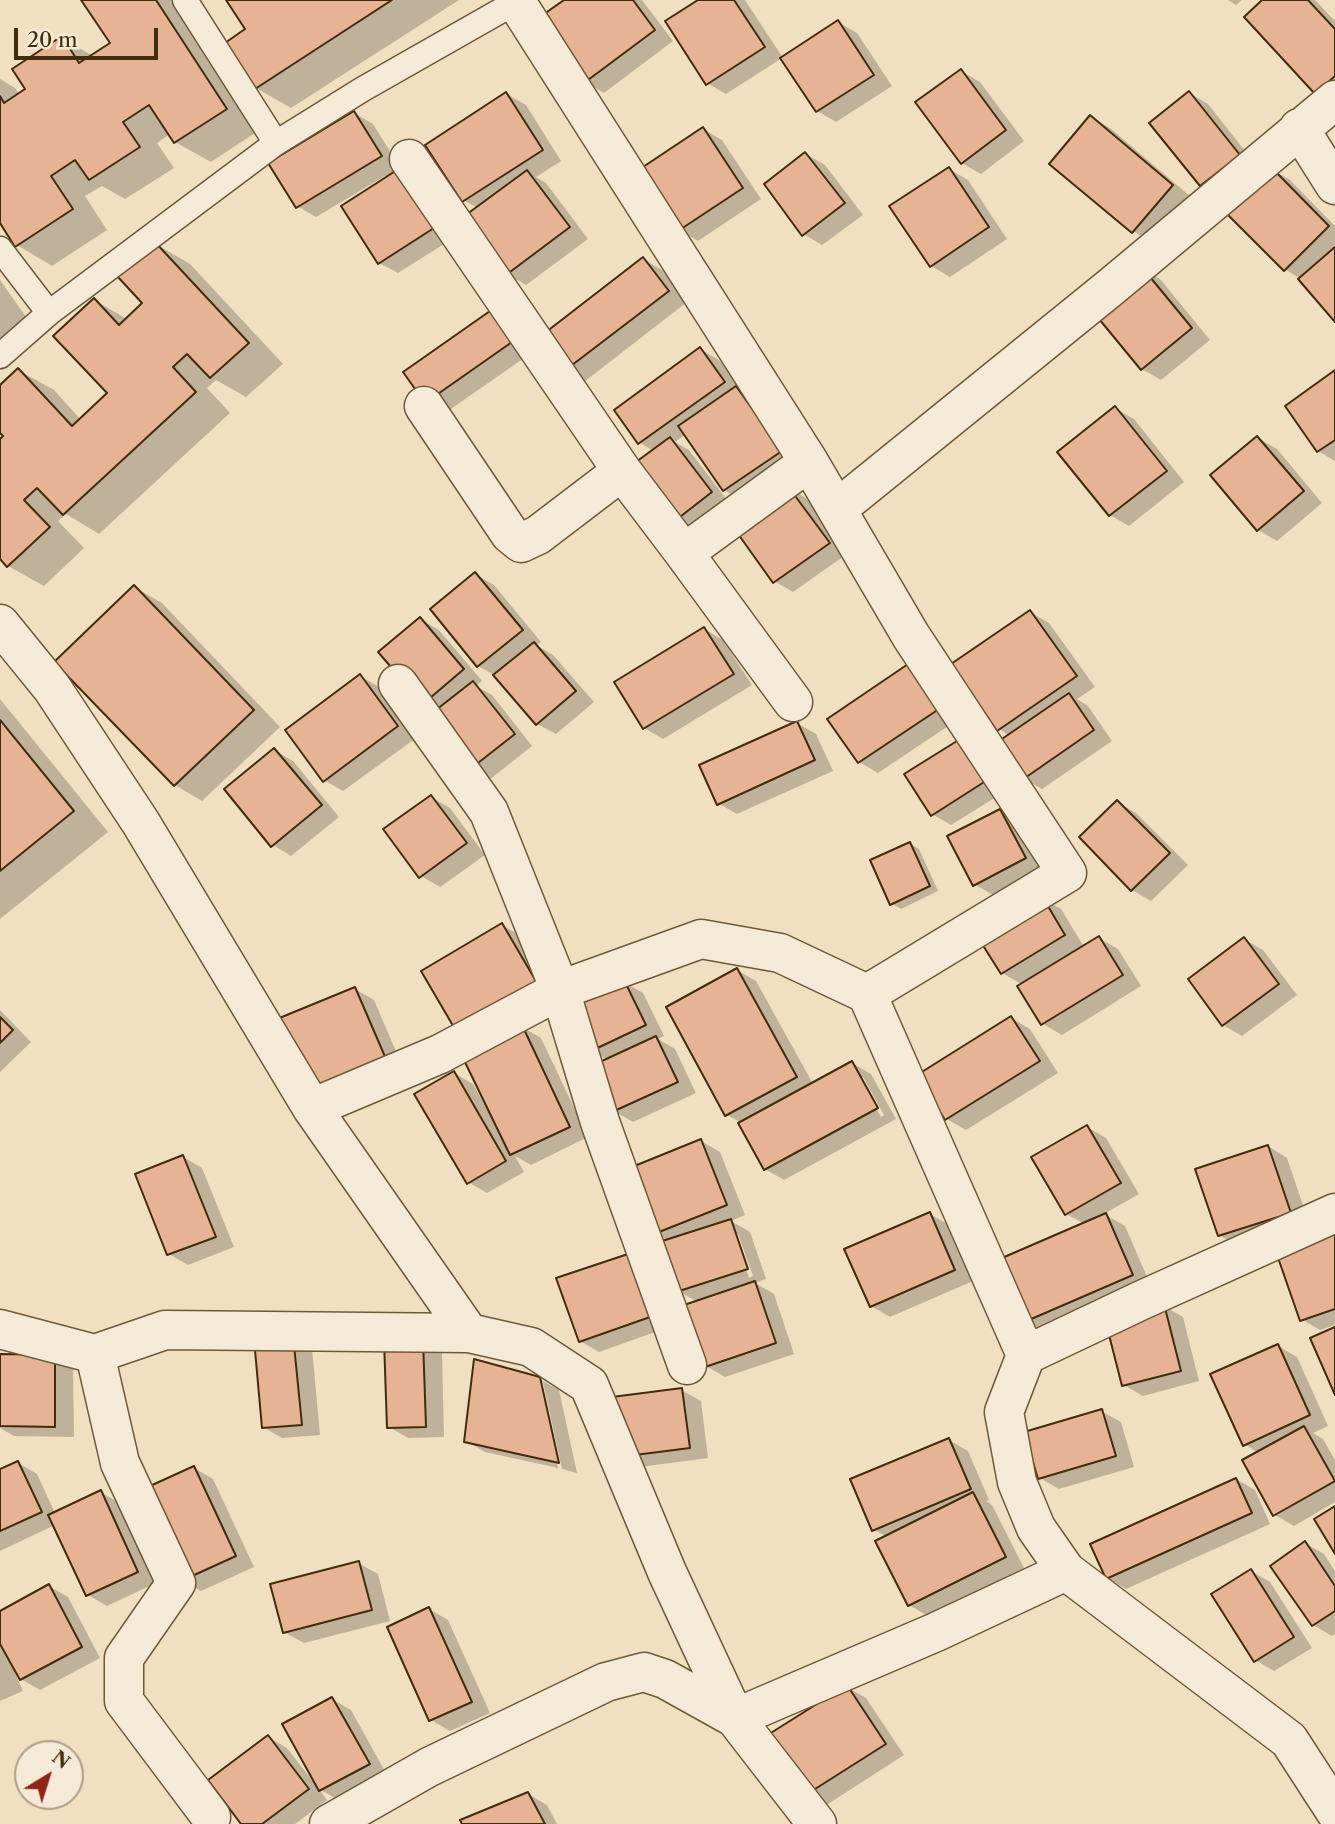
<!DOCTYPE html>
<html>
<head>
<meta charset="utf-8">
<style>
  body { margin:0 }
  #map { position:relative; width:1335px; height:1824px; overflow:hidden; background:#f0dfc1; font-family:"Libre Caslon Text",serif }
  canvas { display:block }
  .north { position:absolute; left:14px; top:1740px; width:70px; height:70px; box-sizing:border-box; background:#f5ead7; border:2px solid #ad9e86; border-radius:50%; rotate:38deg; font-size:19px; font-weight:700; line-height:28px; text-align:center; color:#422c0c }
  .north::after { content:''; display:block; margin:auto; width:24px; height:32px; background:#8f2418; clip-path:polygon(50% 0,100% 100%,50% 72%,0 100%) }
  .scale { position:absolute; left:14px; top:28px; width:144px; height:32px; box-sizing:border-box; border:4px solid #422c0c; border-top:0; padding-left:9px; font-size:21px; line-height:24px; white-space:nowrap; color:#422c0c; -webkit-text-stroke:5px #f5ead7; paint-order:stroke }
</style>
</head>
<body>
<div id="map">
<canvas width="1335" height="1824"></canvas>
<div class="north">N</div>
<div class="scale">20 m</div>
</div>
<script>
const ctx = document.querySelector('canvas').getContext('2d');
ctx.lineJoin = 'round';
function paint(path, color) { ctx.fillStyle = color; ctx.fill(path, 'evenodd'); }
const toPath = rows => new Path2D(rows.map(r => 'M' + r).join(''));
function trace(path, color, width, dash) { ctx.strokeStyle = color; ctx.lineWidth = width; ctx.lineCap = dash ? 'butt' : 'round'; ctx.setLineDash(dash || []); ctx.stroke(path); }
const shadow = toPath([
  [84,0,176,0,261,129,211,162,175,142,170,134,157,143,174,168,125,199,102,186,85,196,107,230,52,266,17,245,0,220,0,79,15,88,20,95,28,90,62,38,93,56,112,44],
  [228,0,459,0,291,108,256,88,248,30],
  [567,0,642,0,673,41,604,93,585,82],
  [701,0,745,0,783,58,838,22,857,33,892,86,836,122,817,111,782,58,726,94,707,83],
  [1228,0,1242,0,1236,5],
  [1265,0,1315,0,1335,21,1335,103],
  [961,71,980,82,1024,141,981,174,962,163],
  [1189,93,1208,104,1257,166,1220,196,1201,185],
  [507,94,526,105,561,161,536,177,546,183,588,239,526,285,507,274,478,208,463,200],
  [354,113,373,124,400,167,452,239,398,273,379,263,386,179,385,176,316,217,297,206],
  [1091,117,1110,128,1191,197,1152,242,1133,231],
  [703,129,722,140,761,199,698,241,679,230],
  [806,154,825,165,863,215,822,245,803,234],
  [949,169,968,180,1007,239,950,277,931,266],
  [1270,169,1289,179,1335,226,1335,319,1299,278,1285,269],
  [154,243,190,264,283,364,246,397,216,380,207,388,230,413,99,534,66,514,58,521,84,548,44,586,8,566,0,556,0,441,5,436,0,431,0,387,18,370,54,390,81,420,109,393,94,300,127,319,144,303],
  [643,259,662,270,687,302,584,382,565,371],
  [1141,269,1160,279,1210,340,1161,380,1142,369],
  [0,280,34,328,0,352],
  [490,313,530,354,445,413,426,402],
  [700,349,719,360,799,462,743,501,724,490,686,434,675,442,689,450,730,504,687,536,654,451,640,443],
  [1335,373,1335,461,1318,451],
  [1115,408,1134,419,1184,482,1129,526,1110,515],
  [1258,438,1277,449,1322,503,1277,541,1258,530],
  [787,487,806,498,847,554,793,592,774,581],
  [475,574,494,585,541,642,536,645,553,655,594,702,556,734,537,724,496,676,478,666],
  [134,587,162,603,280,727,202,801,175,785],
  [1030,612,1049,623,1095,687,1077,699,1088,706,1112,741,1042,789,1023,778,1010,736,999,729],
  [420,619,439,630,482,681,476,686,492,695,532,746,489,780,424,703],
  [704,629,723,640,752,685,663,739,644,728],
  [914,662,963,716,878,773,859,762],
  [360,676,379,687,416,738,343,791,324,780],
  [0,699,108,832,0,919],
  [797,723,816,734,833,771,737,814,718,803],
  [965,738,1009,789,951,825,932,814],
  [274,750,293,761,339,817,291,856,273,845],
  [431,797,450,808,485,855,440,887,421,876],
  [1117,802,1136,813,1188,865,1151,901,1132,890],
  [1000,811,1019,822,1044,869,993,895,974,884],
  [910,844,919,849,938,891,901,909,892,904],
  [1042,898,1061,909,1084,947,1099,938,1118,949,1141,986,1062,1035,1043,1024,1023,985,1002,973],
  [502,925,521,936,558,999,522,1027,541,1038,588,1137,531,1165,515,1156,524,1172,487,1193,468,1182,454,1073,473,1084,484,1104,487,1103],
  [1244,939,1263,950,1297,995,1242,1036,1223,1025],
  [737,970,756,981,813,1084,852,1063,871,1074,896,1119,784,1180,765,1169,740,1122,727,1115],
  [859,1077,863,1077,884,1115,881,1117],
  [624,982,643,993,664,1036,658,1039,675,1049,696,1093,633,1122,614,1111,608,1060,591,1051],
  [355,989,374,1000,404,1070,328,1102],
  [0,1010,31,1042,0,1072],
  [1011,1018,1030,1029,1058,1073,966,1130,947,1119,920,1076],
  [1087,1127,1106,1138,1139,1194,1104,1214,1125,1226,1151,1286,1043,1332,1024,1321,1085,1224,1066,1214],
  [701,1141,720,1152,745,1215,731,1221,750,1232,766,1279,755,1283,774,1294,794,1354,725,1377,706,1366,698,1302,678,1291,669,1241,655,1233],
  [735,1234,738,1234,753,1276,749,1278],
  [1268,1146,1287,1158,1309,1223,1238,1246,1219,1235],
  [183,1157,202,1168,234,1247,188,1265,169,1254],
  [930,1214,949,1225,973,1281,890,1317,871,1306],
  [1335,1230,1335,1325,1320,1330,1301,1319],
  [559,1279,672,1326,599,1352,580,1341],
  [1164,1306,1183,1317,1199,1381,1143,1396,1124,1385],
  [256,1340,312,1348,320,1435,282,1438,263,1427],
  [423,1341,442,1352,444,1437,408,1438,389,1427],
  [1278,1346,1297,1357,1328,1426,1313,1433,1323,1439,1335,1460,1335,1502,1294,1526,1275,1515,1259,1453,1244,1444],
  [0,1356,54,1357,73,1368,74,1437,14,1436,0,1428],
  [539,1379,559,1390,577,1473,562,1469,543,1382,539,1382,558,1468,485,1452,466,1441],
  [681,1390,701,1401,708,1458,640,1467,620,1456],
  [1101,1411,1121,1422,1134,1467,1059,1489,1040,1478],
  [949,1440,968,1451,989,1500,986,1501,992,1505,1024,1568,928,1616,909,1605,887,1537,873,1529],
  [18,1463,37,1474,55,1513,100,1492,120,1503,156,1583,107,1606,88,1595,55,1525,0,1551,0,1471],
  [194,1468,213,1479,254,1567,201,1591,182,1580],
  [1236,1479,1255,1490,1270,1524,1126,1589,1107,1578],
  [1305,1543,1324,1554,1335,1571,1335,1634,1332,1636,1313,1625],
  [358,1563,378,1574,390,1621,304,1643,284,1632],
  [1251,1571,1270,1582,1312,1648,1274,1671,1255,1660],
  [49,1586,68,1597,100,1658,40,1690,21,1679,16,1670,14,1671,23,1691,0,1701,0,1613],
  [429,1609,448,1620,490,1713,450,1731,431,1720],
  [847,1687,866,1698,904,1755,825,1806,806,1795],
  [332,1699,351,1710,387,1775,340,1801,319,1789,327,1800,295,1824,243,1824,268,1737,287,1748,315,1784,317,1783],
  [528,1794,547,1805,557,1824,464,1824]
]);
const building = toPath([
  [81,0,156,0,227,109,174,143,149,105,123,122,140,147,89,180,75,160,51,176,73,209,15,247,0,223,0,96,4,103,25,89,12,69,62,36,79,63,110,43,81,0],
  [226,0,392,0,255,89,225,43,245,29,226,0],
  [564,0,633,0,655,30,584,83,537,19,564,0],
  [698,0,734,0,765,47,706,85,665,21,698,0],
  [1262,0,1308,0,1335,29,1335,76,1315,94,1244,17,1262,0],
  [838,20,874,75,816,112,780,58,838,20],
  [961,69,1006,130,961,164,915,102,961,69],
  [1189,91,1240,155,1200,186,1149,123,1189,91],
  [506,92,543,150,462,202,425,145,506,92],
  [354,111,382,156,296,208,268,163,354,111],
  [1090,115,1173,185,1132,233,1049,164,1090,115],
  [703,127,743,188,678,231,637,171,703,127],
  [805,152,845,203,802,236,764,184,805,152],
  [1270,166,1329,226,1284,271,1224,211,1270,166],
  [949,167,989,227,930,267,889,206,949,167],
  [397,170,434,228,378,264,341,206,397,170],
  [527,170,570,227,506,275,463,217,527,170],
  [154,241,249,343,210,378,187,354,173,367,196,392,63,515,37,488,24,500,50,527,7,567,0,559,0,439,3,436,0,433,0,385,18,368,72,426,107,393,53,336,94,298,119,325,142,303,117,276,154,241],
  [1335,247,1335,322,1298,279,1335,247],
  [643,257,669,291,563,372,537,339,643,257],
  [1141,266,1192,328,1141,370,1090,308,1141,266],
  [490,311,512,342,425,403,403,372,490,311],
  [700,347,725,382,638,444,614,410,700,347],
  [1335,370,1335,440,1317,452,1285,406,1335,370],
  [736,386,782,451,723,491,678,426,736,386],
  [1115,406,1167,471,1109,516,1057,452,1115,406],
  [1257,436,1304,491,1257,531,1210,475,1257,436],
  [670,437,712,492,667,527,625,470,670,437],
  [787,485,830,543,773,583,731,524,787,485],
  [475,572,523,630,477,667,430,609,475,572],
  [134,585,254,710,174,786,54,662,134,585],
  [1030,610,1077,676,997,731,951,664,1030,610],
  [420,617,464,669,423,704,378,652,420,617],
  [704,627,734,674,643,729,614,682,704,627],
  [534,642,576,691,536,725,493,675,534,642],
  [914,660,945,705,858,763,827,719,914,660],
  [360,674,398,726,323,782,285,730,360,674],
  [473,681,515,734,469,770,427,717,473,681],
  [1069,693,1094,730,1022,780,996,743,1069,693],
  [0,720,74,811,0,871,0,720],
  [797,721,815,760,717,805,699,765,797,721],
  [965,736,992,777,931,816,904,774,965,736],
  [274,748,322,805,271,847,224,789,274,748],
  [431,795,467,843,419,878,383,829,431,795],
  [1117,800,1170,853,1131,891,1079,837,1117,800],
  [1000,809,1026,858,973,886,947,836,1000,809],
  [910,842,930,886,890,905,870,860,910,842],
  [1042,896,1065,935,1001,974,977,936,1042,896],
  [502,923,540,988,459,1036,421,971,502,923],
  [1099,936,1123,975,1041,1025,1017,986,1099,936],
  [1244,937,1279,984,1222,1026,1188,979,1244,937],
  [737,968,797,1077,725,1116,666,1007,737,968],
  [624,980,646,1025,589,1052,568,1008,624,980],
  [355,987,386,1059,308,1092,277,1019,355,987],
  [1011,1016,1040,1061,945,1120,917,1075,1011,1016],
  [0,1017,13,1030,0,1043,0,1017],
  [522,1025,570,1127,510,1155,461,1054,522,1025],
  [656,1036,678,1082,612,1112,591,1066,656,1036],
  [852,1061,878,1108,764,1170,738,1123,852,1061],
  [454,1071,506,1161,467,1184,414,1094,454,1071],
  [1087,1125,1121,1183,1065,1215,1031,1157,1087,1125],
  [701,1139,727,1205,654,1234,627,1169,701,1139],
  [1268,1145,1291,1213,1218,1236,1195,1169,1268,1145],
  [183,1155,216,1237,167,1255,135,1174,183,1155],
  [930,1212,955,1270,870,1307,844,1249,930,1212],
  [1106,1213,1133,1275,1022,1323,995,1261,1106,1213],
  [731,1219,748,1269,676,1292,659,1242,731,1219],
  [1335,1228,1335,1309,1300,1321,1275,1249,1335,1228],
  [631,1253,653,1316,579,1342,556,1278,631,1253],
  [755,1281,776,1343,705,1367,684,1305,755,1281],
  [1164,1304,1181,1371,1122,1386,1105,1319,1164,1304],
  [1335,1327,1335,1395,1310,1338,1335,1327],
  [293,1335,302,1425,262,1428,254,1339,293,1335],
  [423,1339,426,1427,387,1428,384,1340,423,1339],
  [1278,1344,1310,1415,1243,1446,1210,1374,1278,1344],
  [0,1354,55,1355,55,1427,0,1426,0,1354],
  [474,1359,540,1377,559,1463,464,1442,474,1359],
  [682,1388,690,1448,619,1457,612,1397,682,1388],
  [1102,1409,1116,1456,1038,1479,1024,1432,1102,1409],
  [1304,1426,1335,1481,1273,1516,1242,1460,1304,1426],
  [949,1438,971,1489,872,1531,850,1479,949,1438],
  [18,1461,42,1512,0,1531,0,1469,18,1461],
  [194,1466,236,1556,181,1581,139,1491,194,1466],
  [1236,1478,1252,1513,1106,1579,1090,1544,1236,1478],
  [101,1490,138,1572,86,1596,48,1515,101,1490],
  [973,1492,1006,1557,908,1606,875,1541,973,1492],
  [1335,1506,1335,1554,1314,1519,1335,1506],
  [1305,1541,1335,1586,1335,1611,1312,1626,1270,1566,1305,1541],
  [359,1561,372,1610,283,1633,270,1584,359,1561],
  [1251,1569,1294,1637,1254,1662,1211,1594,1251,1569],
  [49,1584,82,1647,20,1680,0,1644,0,1611,49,1584],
  [429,1607,472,1702,429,1721,387,1627,429,1607],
  [847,1685,886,1744,804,1796,766,1736,847,1685],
  [332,1697,370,1764,319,1791,282,1724,332,1697],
  [268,1735,309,1789,262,1824,241,1824,208,1780,268,1735],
  [528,1792,545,1824,462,1824,460,1820,528,1792]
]);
const service = toPath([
  [185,0,276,143],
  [0,249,49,313],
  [0,356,49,313,276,143,363,89,516,2]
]);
const minor = toPath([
  [1299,128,1335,185],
  [409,159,622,471,684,553,809,462],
  [424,406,510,534,521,543,538,535,622,471],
  [837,509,1111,287,1335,100],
  [684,553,793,702],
  [0,624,52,688,141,823,312,1108],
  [398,684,489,812,560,990,600,1122,687,1365],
  [867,994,1026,1355],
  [0,1329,95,1354,165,1330,469,1333,312,1108,440,1054,560,990,701,939,780,953,867,994,1067,873,911,636,809,462,515,0],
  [469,1333,531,1347,589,1385,667,1572,735,1718,817,1824],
  [95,1354,120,1463,176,1583,124,1658,124,1701,211,1817],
  [1066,1571,1036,1528,1017,1482,1004,1412,1026,1355,1142,1300,1335,1213],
  [329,1824,429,1767,606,1682,644,1672,665,1679,735,1718,936,1632,1066,1571,1289,1740,1335,1811]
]);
paint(shadow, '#0003');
paint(building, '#e6b494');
trace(building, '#422c0c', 2);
trace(service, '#6e5939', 27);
trace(minor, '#6e5939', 41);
trace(service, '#f5ead7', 24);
trace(minor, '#f5ead7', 38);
</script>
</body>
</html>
